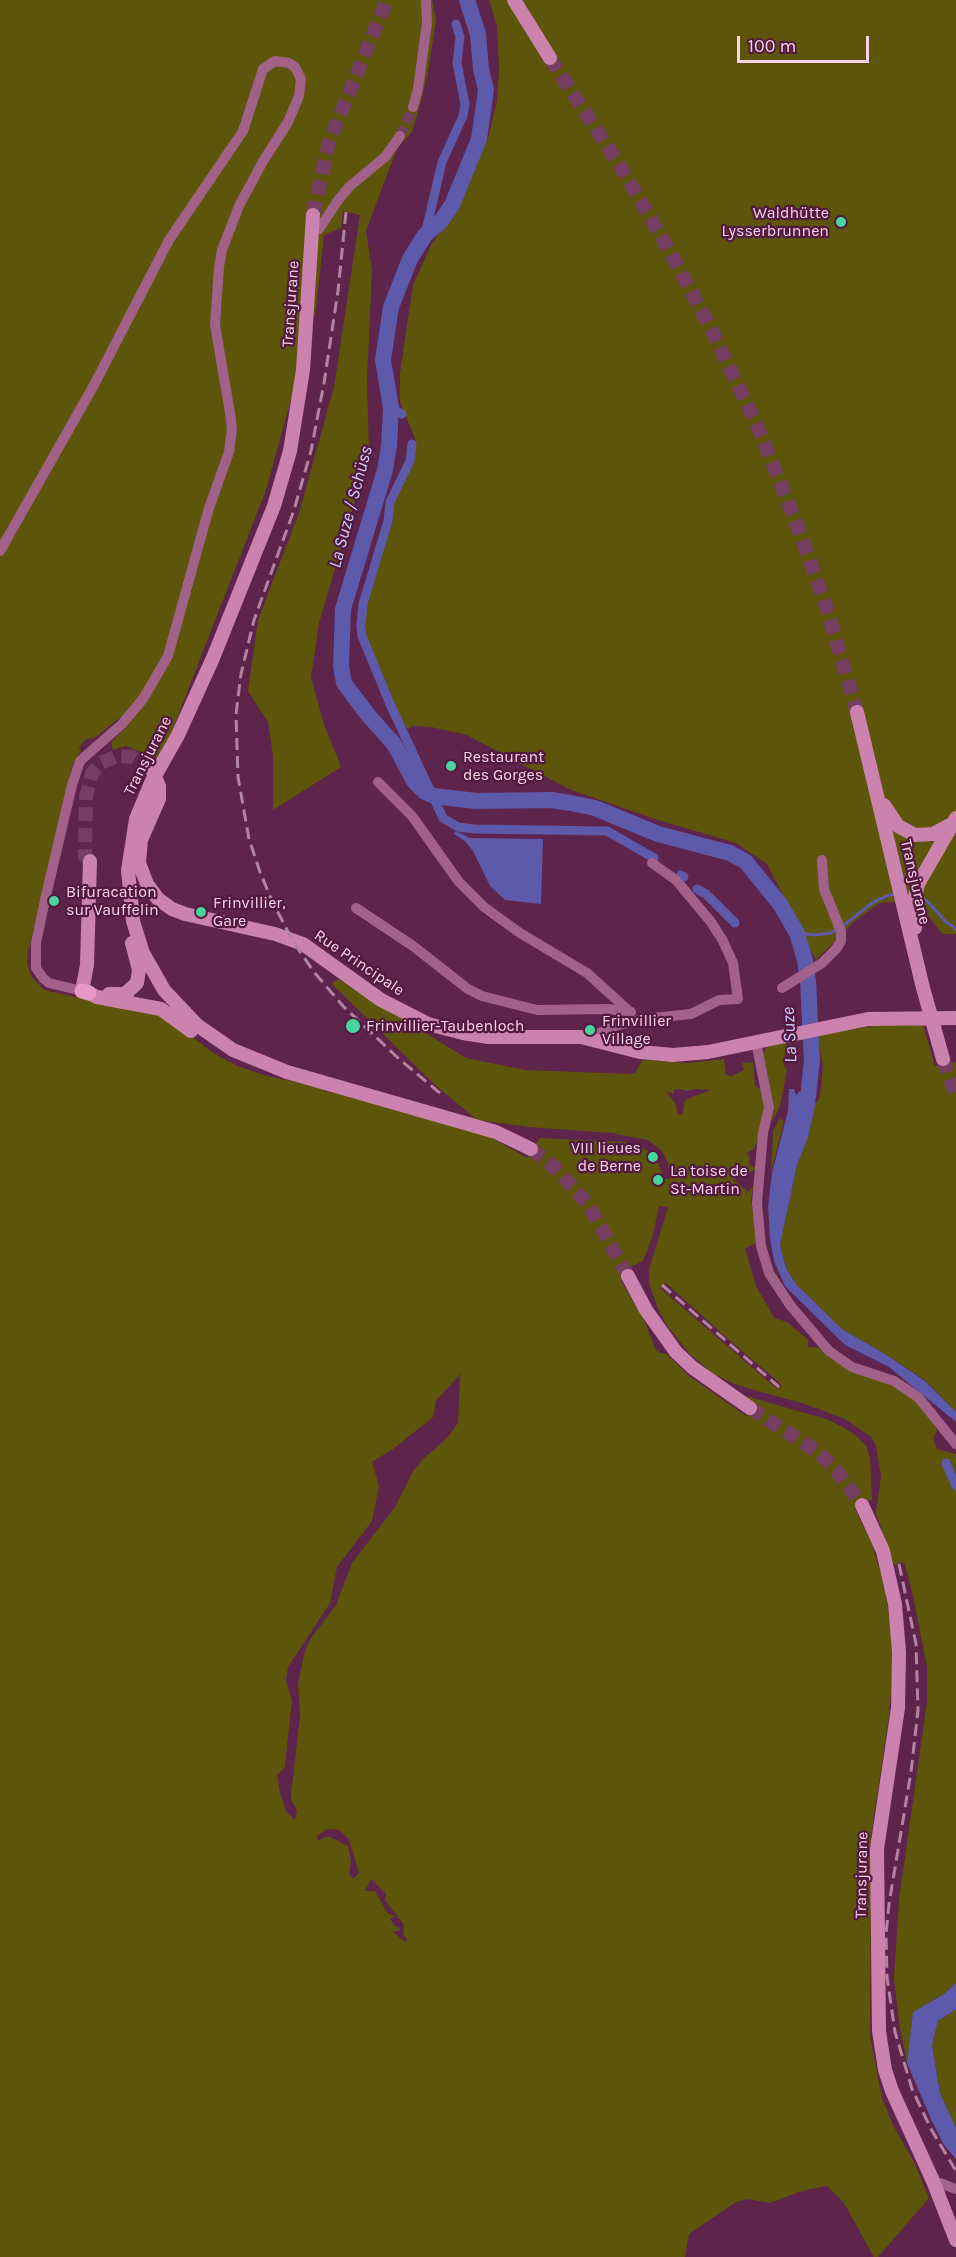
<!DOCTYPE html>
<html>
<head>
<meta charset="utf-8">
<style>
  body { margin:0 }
  #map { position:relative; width:956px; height:2257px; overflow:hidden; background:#5f244b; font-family:Karla,sans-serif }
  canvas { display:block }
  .scale { position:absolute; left:737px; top:36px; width:132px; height:27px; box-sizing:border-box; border:3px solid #f8d3e8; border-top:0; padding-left:8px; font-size:18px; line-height:21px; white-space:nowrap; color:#f8d3e8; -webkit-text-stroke:4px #531940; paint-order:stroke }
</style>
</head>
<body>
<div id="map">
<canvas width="956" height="2257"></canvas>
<div class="scale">100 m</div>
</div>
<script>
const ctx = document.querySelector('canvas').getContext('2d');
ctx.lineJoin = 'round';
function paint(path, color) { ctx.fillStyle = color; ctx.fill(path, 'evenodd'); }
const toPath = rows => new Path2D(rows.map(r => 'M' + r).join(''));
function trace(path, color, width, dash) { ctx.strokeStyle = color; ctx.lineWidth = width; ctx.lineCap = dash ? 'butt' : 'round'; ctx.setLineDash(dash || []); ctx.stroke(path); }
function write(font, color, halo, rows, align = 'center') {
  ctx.font = font + ' Karla,sans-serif'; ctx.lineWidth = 4.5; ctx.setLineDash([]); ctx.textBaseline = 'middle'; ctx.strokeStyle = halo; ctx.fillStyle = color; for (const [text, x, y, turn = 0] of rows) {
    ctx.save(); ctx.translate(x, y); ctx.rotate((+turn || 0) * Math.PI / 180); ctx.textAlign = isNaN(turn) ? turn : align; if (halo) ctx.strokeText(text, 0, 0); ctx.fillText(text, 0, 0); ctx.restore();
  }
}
const green = toPath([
  [0,0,432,0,436,20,428,72,421,101,412,132,397,148,366,231,372,270,367,380,369,454,319,623,311,678,324,724,341,767,273,810,273,756,268,722,248,691,258,620,299,513,334,387,360,215,343,211,341,228,324,235,316,309,266,490,170,736,158,759,126,746,113,750,111,743,131,722,119,718,96,737,85,740,79,748,81,751,72,766,59,821,28,953,27,964,32,977,44,990,116,1006,157,1011,215,1054,237,1066,267,1076,301,1083,323,1089,324,1091,342,1094,487,1135,527,1158,540,1138,625,1142,645,1149,657,1159,664,1179,670,1179,668,1163,662,1151,648,1140,612,1133,529,1127,477,1120,435,1085,332,984,338,979,466,1058,525,1070,631,1074,635,1073,642,1061,645,1060,688,1063,724,1059,726,1075,732,1076,744,1070,742,1063,753,1062,755,1086,766,1092,760,1134,754,1149,746,1153,750,1157,749,1165,755,1168,755,1170,733,1180,747,1190,745,1195,753,1186,751,1200,757,1242,745,1249,756,1286,774,1318,787,1322,808,1340,808,1347,821,1348,891,1384,914,1399,927,1411,937,1430,933,1438,937,1449,956,1454,956,1983,944,1994,913,2012,907,2063,899,2022,894,1978,899,1899,927,1702,927,1667,913,1596,904,1562,894,1565,876,1513,881,1476,876,1446,871,1437,845,1419,805,1404,740,1386,713,1374,689,1353,668,1327,658,1309,649,1283,649,1269,668,1207,659,1206,653,1235,643,1261,631,1267,634,1274,621,1281,644,1320,655,1348,659,1353,667,1354,689,1376,746,1416,753,1403,743,1397,746,1396,826,1419,845,1428,858,1437,866,1446,870,1458,872,1499,855,1509,872,1544,884,1584,892,1637,893,1664,889,1716,871,1836,870,2036,882,2098,893,2125,914,2162,929,2198,878,2257,874,2257,844,2203,827,2186,805,2190,770,2203,747,2199,736,2202,689,2234,685,2257,0,2257],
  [679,1089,687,1091,695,1089,711,1090,685,1100,682,1115,678,1114,675,1103,666,1091,674,1094,674,1090],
  [666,1283,728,1339,782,1385,777,1389,660,1288],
  [460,1374,458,1423,447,1438,423,1459,414,1470,395,1507,352,1563,336,1605,311,1638,305,1650,298,1684,300,1717,291,1794,292,1802,297,1810,295,1820,286,1811,280,1793,277,1775,285,1767,287,1746,292,1701,286,1680,288,1667,330,1603,337,1567,372,1521,379,1486,372,1462,393,1449,433,1417,436,1401],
  [327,1829,339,1830,349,1839,359,1873,353,1879,349,1874,351,1861,348,1846,330,1837,325,1837,318,1841,317,1836],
  [371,1879,386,1894,385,1900,404,1925,403,1934,407,1939,405,1942,392,1931,399,1931,400,1928,395,1926,390,1919,395,1916,388,1914,375,1891,365,1891],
  [489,0,956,0,956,934,942,934,925,911,907,901,879,903,855,921,816,960,767,864,736,843,655,819,569,789,467,735,431,727,412,726,407,729,402,720,367,647,365,608,368,586,391,501,411,466,416,441,400,402,400,373,413,285,431,245,448,221,465,190,488,138,497,101,499,68,497,26],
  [878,1025,923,1025,935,1066,956,1062,956,1412,925,1380,888,1356,842,1329,796,1284,786,1268,780,1245,797,1165,808,1138,815,1105,820,1097,823,1066,818,1035],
  [787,1042,783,1064,787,1070,780,1106,771,1124,774,1106,763,1054,767,1046],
  [780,1118,784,1121,771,1173,773,1131],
  [956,2009,956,2128,940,2093,932,2045,938,2021]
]);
const water = toPath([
  [456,831,470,838,543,839,541,904,505,900,490,886,473,851,465,841,454,834],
  [789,1089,794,1089,796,1095,800,1091,816,1102,808,1138,797,1165,780,1245,786,1268,796,1284,842,1329,888,1356,925,1381,956,1412,956,1422,889,1367,845,1345,785,1286,774,1261,770,1238,768,1206,772,1173,788,1111],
  [956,1983,956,2009,938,2021,932,2045,940,2093,956,2128,956,2159,944,2145,931,2119,907,2063,913,2012,944,1994]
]);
const stream = toPath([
  [919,898,927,901,946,922,956,929],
  [843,926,872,903,886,896,895,894],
  [797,933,815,935,831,933,837,929]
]);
const canal = toPath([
  [425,235,442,162,463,116,465,104,457,63,460,37,456,24],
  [391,408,402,414],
  [412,444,410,461,390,502,388,521,363,604,361,625,362,636,390,704,443,818,458,827,474,829,607,831,654,858],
  [681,875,684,877],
  [697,889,706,894,735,923],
  [946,1463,956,1486]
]);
const river = toPath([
  [467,0,478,34,481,69,486,90,479,139,452,205,441,221,425,235,410,259,391,307,383,360,391,408,389,446,385,470,343,609,341,666,344,683,368,715,394,744,414,781,425,792,434,796,476,801,551,800,571,803,595,808,658,834,730,853,746,862,780,904,797,933,805,960,808,982,812,1060,808,1097,799,1116]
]);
const minorTunnel = toPath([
  [400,136,413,107]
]);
const majorTunnel = toPath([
  [550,58,620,166,668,248,711,329,760,432,796,522,827,609,857,712],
  [313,215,329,142,387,0],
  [90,861,85,856,86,797,92,773,101,763,117,756,132,757,151,769],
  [943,1059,956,1096],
  [531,1149,554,1167,588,1204,628,1276],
  [750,1408,818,1452,836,1470,862,1505]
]);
const minor = toPath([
  [413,107,418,89,427,23,426,0],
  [319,229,339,199,350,186,385,157,400,136],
  [0,551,94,385,169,240,243,131,263,69,275,61,289,63,295,67,301,79,299,96,288,122,262,163,239,206,222,250,219,267,215,325,230,413,232,429,229,452,209,508,168,656,143,699,122,724,80,761,72,785,45,900,36,943,36,968,43,978,49,983,82,991],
  [378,782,412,816,459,882,484,907,520,933,587,973,629,1011],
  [356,908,413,946,468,989,482,996,537,1010,608,1009,631,1012],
  [782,988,822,963,836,949,841,941,841,931,824,889,822,860],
  [593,1040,599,1033,615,1026,644,1019,691,1014,719,1000,738,999,733,963,723,941,711,922,676,880,652,863],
  [756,1042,769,1107,763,1133,757,1203,761,1246,769,1273,790,1305,829,1351,852,1367,894,1381,918,1397,956,1444],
  [940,2183,956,2189]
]);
const major = toPath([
  [514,0,550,58],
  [313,215,303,370,290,451,274,506,213,658,178,735,151,783,136,819,128,870,133,921,143,953,164,990,197,1025,233,1050,287,1072,496,1132,531,1149],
  [857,712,923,988,943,1059],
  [153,772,159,786,159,799,141,840,139,863,147,884,158,899,172,909,185,914,275,934,303,944,381,1000,428,1024,463,1033,488,1037,581,1037,640,1052,673,1055,708,1052,868,1019,956,1018],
  [884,805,898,826,915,835,933,834,952,824],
  [915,928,914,901,918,884,956,818],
  [82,991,87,965,90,861],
  [89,993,97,997,161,1009,191,1031],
  [109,994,125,994,137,983,139,970,132,943],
  [628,1276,646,1310,676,1352,693,1368,750,1408],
  [862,1505,883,1551,895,1604,899,1652,898,1708,877,1849,879,2031,885,2070,892,2091,933,2181,956,2240]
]);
const highway = toPath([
  [82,991,89,993]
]);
const rail = toPath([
  [346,212,338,291,324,383,311,451,294,510,254,620,241,674,236,714,238,777,249,839,260,872,272,901,294,943,314,972,343,1006,398,1058,441,1094],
  [662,1285,779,1387],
  [899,1564,916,1644,918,1710,911,1772,889,1904,886,1934,887,1977,895,2032,912,2089,931,2129,956,2171]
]);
const markers = [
  [841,222,6,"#48d49d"],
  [451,766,6,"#48d49d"],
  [54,901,6,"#48d49d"],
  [201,912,6,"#48d49d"],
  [353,1026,8,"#48d49d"],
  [590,1030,6,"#48d49d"],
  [653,1157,6,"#48d49d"],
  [658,1180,6,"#48d49d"]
];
const poiNames = [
  ["Waldhütte",829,213,"right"],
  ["Lysserbrunnen",829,231,"right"],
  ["Restaurant",463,757],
  ["des Gorges",463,775],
  ["Bifuracation",66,892],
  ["sur Vauffelin",66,910],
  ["Frinvillier,",213,903],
  ["Gare",213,921],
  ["Frinvillier",602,1021],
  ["Village",602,1039],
  ["Frinvillier-Taubenloch",366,1026],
  ["VIII lieues",641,1148,"right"],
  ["de Berne",641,1166,"right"],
  ["La toise de",670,1171],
  ["St-Martin",670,1189]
];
const streetNames = [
  ["Transjurane",291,304,-86],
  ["Transjurane",148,756,-63],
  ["Transjurane",915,882,77],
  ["Rue Principale",359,963,34],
  ["Transjurane",862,1875,-89]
];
const waterNames = [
  ["La Suze / Schüss",351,507,-75],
  ["La Suze",790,1035,-93]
];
paint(green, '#5c550a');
paint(water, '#5d59ab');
trace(stream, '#5d59ab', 3);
trace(canal, '#5d59ab', 9);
trace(river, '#5d59ab', 16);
trace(minorTunnel, '#763e63', 10, [10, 5]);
trace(majorTunnel, '#763e63', 14, [14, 7]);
trace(minor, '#a26189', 10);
trace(major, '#cb82ae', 14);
trace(highway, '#e698c7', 15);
trace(rail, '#b384a1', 3, [12, 6]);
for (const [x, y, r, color] of markers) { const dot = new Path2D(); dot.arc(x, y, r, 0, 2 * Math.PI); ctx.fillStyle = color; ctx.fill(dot); trace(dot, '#531940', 2); }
write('16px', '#f8d3e8', '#531940', poiNames, 'left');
write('16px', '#f8d3e8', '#531940', streetNames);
write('italic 18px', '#cccefc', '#531940', waterNames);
</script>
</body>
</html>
